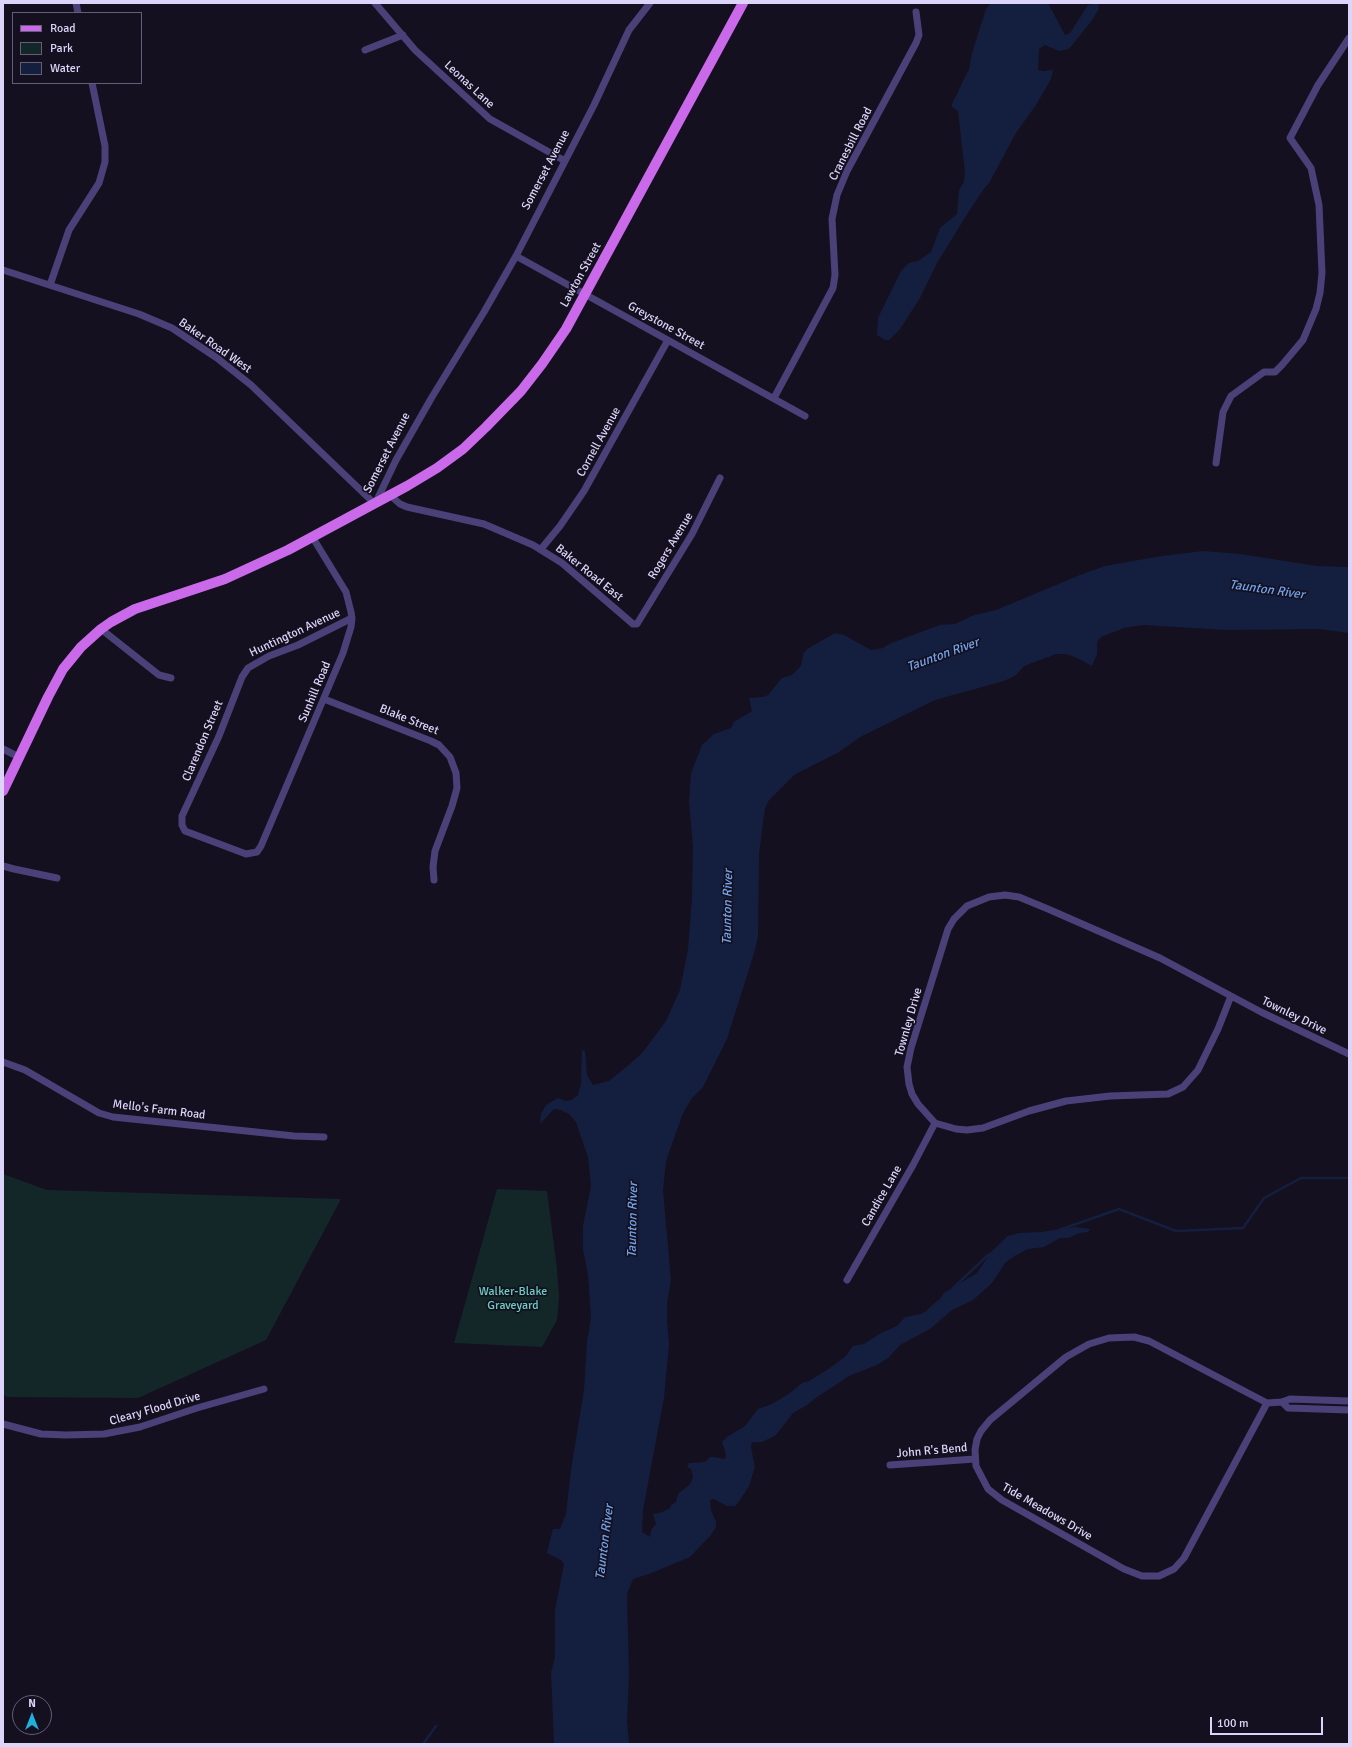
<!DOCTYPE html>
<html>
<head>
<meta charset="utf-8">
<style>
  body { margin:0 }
  #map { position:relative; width:1352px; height:1747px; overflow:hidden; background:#14101f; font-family:Signika,sans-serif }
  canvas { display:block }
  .frame { position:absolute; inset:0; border:4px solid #ddd4f9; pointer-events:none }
  .legend { position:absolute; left:12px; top:12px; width:130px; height:72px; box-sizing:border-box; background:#14101f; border:1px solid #645e76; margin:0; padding:5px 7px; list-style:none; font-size:12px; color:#ddd4f9 }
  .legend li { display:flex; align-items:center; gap:8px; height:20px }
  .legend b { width:20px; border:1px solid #645e76 }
  .north { position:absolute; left:12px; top:1695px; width:40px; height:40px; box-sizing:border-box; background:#14101f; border:1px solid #645e76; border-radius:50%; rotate:0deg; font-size:11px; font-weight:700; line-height:16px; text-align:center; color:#ddd4f9 }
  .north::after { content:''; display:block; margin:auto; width:14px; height:18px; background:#1eb1db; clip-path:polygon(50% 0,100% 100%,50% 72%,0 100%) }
  .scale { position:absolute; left:1210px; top:1717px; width:113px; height:18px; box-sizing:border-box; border:2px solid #ddd4f9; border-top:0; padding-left:5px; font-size:12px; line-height:14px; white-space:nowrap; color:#ddd4f9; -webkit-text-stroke:3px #14101f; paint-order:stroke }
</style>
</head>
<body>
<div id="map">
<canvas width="1352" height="1747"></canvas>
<div class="frame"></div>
<ul class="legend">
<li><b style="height:5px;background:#ca6aeb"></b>Road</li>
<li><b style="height:11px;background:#142728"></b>Park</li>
<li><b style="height:11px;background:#141f3f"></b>Water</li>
</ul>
<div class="north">N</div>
<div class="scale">100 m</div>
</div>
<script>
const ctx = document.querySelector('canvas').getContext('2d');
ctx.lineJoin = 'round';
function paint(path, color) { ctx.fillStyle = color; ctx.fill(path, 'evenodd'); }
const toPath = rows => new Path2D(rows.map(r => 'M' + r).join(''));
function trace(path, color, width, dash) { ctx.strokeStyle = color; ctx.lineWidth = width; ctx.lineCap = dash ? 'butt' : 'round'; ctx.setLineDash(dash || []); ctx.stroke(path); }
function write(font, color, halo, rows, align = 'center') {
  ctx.font = font + ' Signika,sans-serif'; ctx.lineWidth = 3.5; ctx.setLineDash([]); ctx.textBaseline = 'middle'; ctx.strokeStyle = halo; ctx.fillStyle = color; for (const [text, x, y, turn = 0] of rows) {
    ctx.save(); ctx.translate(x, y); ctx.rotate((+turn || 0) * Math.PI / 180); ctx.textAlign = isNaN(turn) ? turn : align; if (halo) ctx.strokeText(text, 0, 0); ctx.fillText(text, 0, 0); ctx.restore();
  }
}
const green = toPath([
  [3,1174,47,1190,341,1199,266,1340,138,1398,8,1397,3,1395],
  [497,1189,547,1191,557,1269,559,1297,557,1320,542,1347,454,1343]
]);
const water = toPath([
  [991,3,1048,3,1065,35,1070,33,1088,5,1098,3,1099,8,1093,19,1069,49,1059,51,1045,45,1039,49,1038,70,1043,71,1053,70,1051,79,1036,105,1016,133,989,183,983,190,966,216,937,263,920,298,900,329,889,340,885,340,877,335,878,318,901,271,909,263,918,261,931,252,940,228,957,214,959,190,964,182,965,172,958,111,952,107,952,104,969,69,972,53,986,9],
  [1203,551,1240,554,1317,566,1349,567,1349,633,1319,629,1225,630,1143,625,1124,628,1101,637,1097,642,1097,654,1092,666,1077,658,1066,654,1056,654,1024,666,1016,675,1004,681,935,700,860,737,839,752,794,775,769,800,765,808,759,854,758,936,755,950,727,1039,703,1087,692,1098,683,1113,666,1161,663,1190,671,1280,667,1303,667,1322,669,1344,664,1398,643,1510,642,1532,650,1537,651,1530,656,1524,653,1514,660,1513,670,1508,671,1505,676,1502,678,1494,690,1484,693,1477,691,1469,687,1467,689,1463,705,1462,710,1457,714,1457,725,1459,726,1455,722,1442,727,1437,745,1426,758,1409,772,1404,790,1393,802,1383,809,1381,830,1368,846,1356,853,1346,864,1344,881,1333,897,1326,905,1317,921,1314,934,1307,944,1293,977,1273,991,1252,1008,1236,1020,1233,1041,1232,1075,1227,1090,1229,1088,1232,1080,1233,1068,1238,1060,1238,1044,1247,1028,1249,1016,1255,1005,1263,992,1283,973,1300,952,1310,930,1329,900,1345,889,1357,879,1364,849,1376,831,1388,817,1397,807,1405,793,1413,776,1435,762,1442,754,1442,751,1444,751,1448,755,1467,749,1486,738,1503,735,1506,727,1506,714,1499,710,1500,711,1510,716,1522,716,1527,711,1535,690,1557,649,1574,633,1579,627,1594,629,1675,627,1722,629,1744,554,1744,551,1672,555,1658,555,1610,564,1564,561,1560,547,1553,553,1529,560,1529,566,1514,571,1470,584,1390,587,1341,591,1318,588,1275,583,1249,583,1226,591,1186,588,1157,576,1122,569,1114,561,1110,554,1109,540,1124,541,1114,546,1105,551,1102,558,1098,566,1101,571,1100,578,1095,581,1083,582,1050,585,1051,587,1075,593,1085,609,1081,631,1063,643,1052,666,1021,680,990,688,949,692,899,693,846,689,802,691,773,702,745,714,734,731,728,734,722,752,711,749,698,763,697,768,695,782,678,792,675,801,666,803,654,807,649,835,633,844,635,871,650,883,648,889,644,910,636,940,625,955,624,974,615,996,610,1080,575,1105,566,1162,556]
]);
const stream = toPath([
  [1059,1230,1119,1209,1176,1231,1243,1228,1264,1198,1301,1178,1349,1178],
  [952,1289,988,1255,992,1253],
  [928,1311,939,1301],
  [423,1744,436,1726]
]);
const minor = toPath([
  [76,3,78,13],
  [375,3,415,50,490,119,565,161],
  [365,50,403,35],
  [516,256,805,416],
  [3,270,139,314,172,328,217,358,251,385,375,504,396,460,432,397,484,312,516,256,594,105,629,30,650,3],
  [50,285,69,230,99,183,105,162,105,146,92,83],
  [774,398,833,288,835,275,832,219,837,195,847,171,916,43,919,35,916,12],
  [1216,463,1223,412,1231,396,1264,372,1275,372,1282,365,1303,340,1316,309,1320,293,1322,273,1319,205,1311,168,1290,138,1318,85,1349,38],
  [391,496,400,504,407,507,484,524,533,545,562,563,633,624,637,624,692,534,720,478],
  [313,538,346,592,351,612,352,618,351,627,343,653,261,846,257,852,246,854,185,831,182,825,182,816,219,736,242,677,248,668,269,656,298,645,352,618],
  [541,549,560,526,584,491,668,340],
  [101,629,159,675,171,678],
  [324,699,431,741,439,745,450,757,456,773,457,788,452,806,435,851,433,867,434,880],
  [3,749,19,757],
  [3,866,14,869,57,878],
  [1231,996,1218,1029,1198,1070,1183,1087,1168,1094,1110,1096,1066,1101,1029,1111,983,1128,967,1130,956,1129,935,1123,918,1104,912,1094,909,1084,907,1067,911,1048,948,929,954,919,967,906,989,897,1005,895,1019,897,1048,909,1160,958,1261,1012,1349,1054],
  [3,1062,25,1070,99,1113,113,1117,294,1136,324,1137],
  [847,1280,913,1165,935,1123],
  [1282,1402,1288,1408,1349,1410],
  [1267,1403,1184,1558,1174,1569,1159,1576,1142,1576,1124,1569,1002,1500,988,1489,976,1466,975,1450,977,1439,981,1431,990,1420,1066,1357,1089,1344,1109,1338,1134,1337,1149,1341,1267,1403,1282,1402,1290,1399,1349,1401],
  [3,1424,41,1434,66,1435,104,1434,140,1427,197,1408,264,1389],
  [890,1465,975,1459]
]);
const primary = toPath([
  [3,791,48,697,63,669,81,647,101,629,111,622,135,609,225,579,288,550,407,486,437,468,463,449,486,427,521,391,542,364,566,329,743,3]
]);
const streetNames = [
  ["Leonas Lane",469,85,43],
  ["Cranesbill Road",851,144,-63],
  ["Somerset Avenue",546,170,-62],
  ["Lawton Street",581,275,-61],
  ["Greystone Street",666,326,29],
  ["Baker Road West",215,346,35],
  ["Cornell Avenue",599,442,-61],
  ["Somerset Avenue",387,453,-63],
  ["Rogers Avenue",671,546,-59],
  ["Baker Road East",589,573,39],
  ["Huntington Avenue",295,633,-25],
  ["Sunhill Road",315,692,-67],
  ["Blake Street",409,720,22],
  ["Clarendon Street",203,741,-67],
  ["Townley Drive",1294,1016,26],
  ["Townley Drive",909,1022,-74],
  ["Mello's Farm Road",159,1110,7],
  ["Candice Lane",882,1196,-60],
  ["Cleary Flood Drive",155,1409,-16],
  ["John R's Bend",932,1451,-5],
  ["Tide Meadows Drive",1047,1512,30]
];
const parkNames = [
  ["Walker-Blake",513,1292],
  ["Graveyard",513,1306]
];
const waterNames = [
  ["Taunton River",1267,590,8],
  ["Taunton River",943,655,-20],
  ["Taunton River",728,907,-89],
  ["Taunton River",633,1220,-89],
  ["Taunton River",605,1542,-83]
];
paint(green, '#142728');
paint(water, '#141f3f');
trace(stream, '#141f3f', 2.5);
trace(minor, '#4a4178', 7);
trace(primary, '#ca6aeb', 10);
write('12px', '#ddd4f9', '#14101f', streetNames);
write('12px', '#6acfc2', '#14101f', parkNames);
write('italic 13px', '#70a3eb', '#14101f', waterNames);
</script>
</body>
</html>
